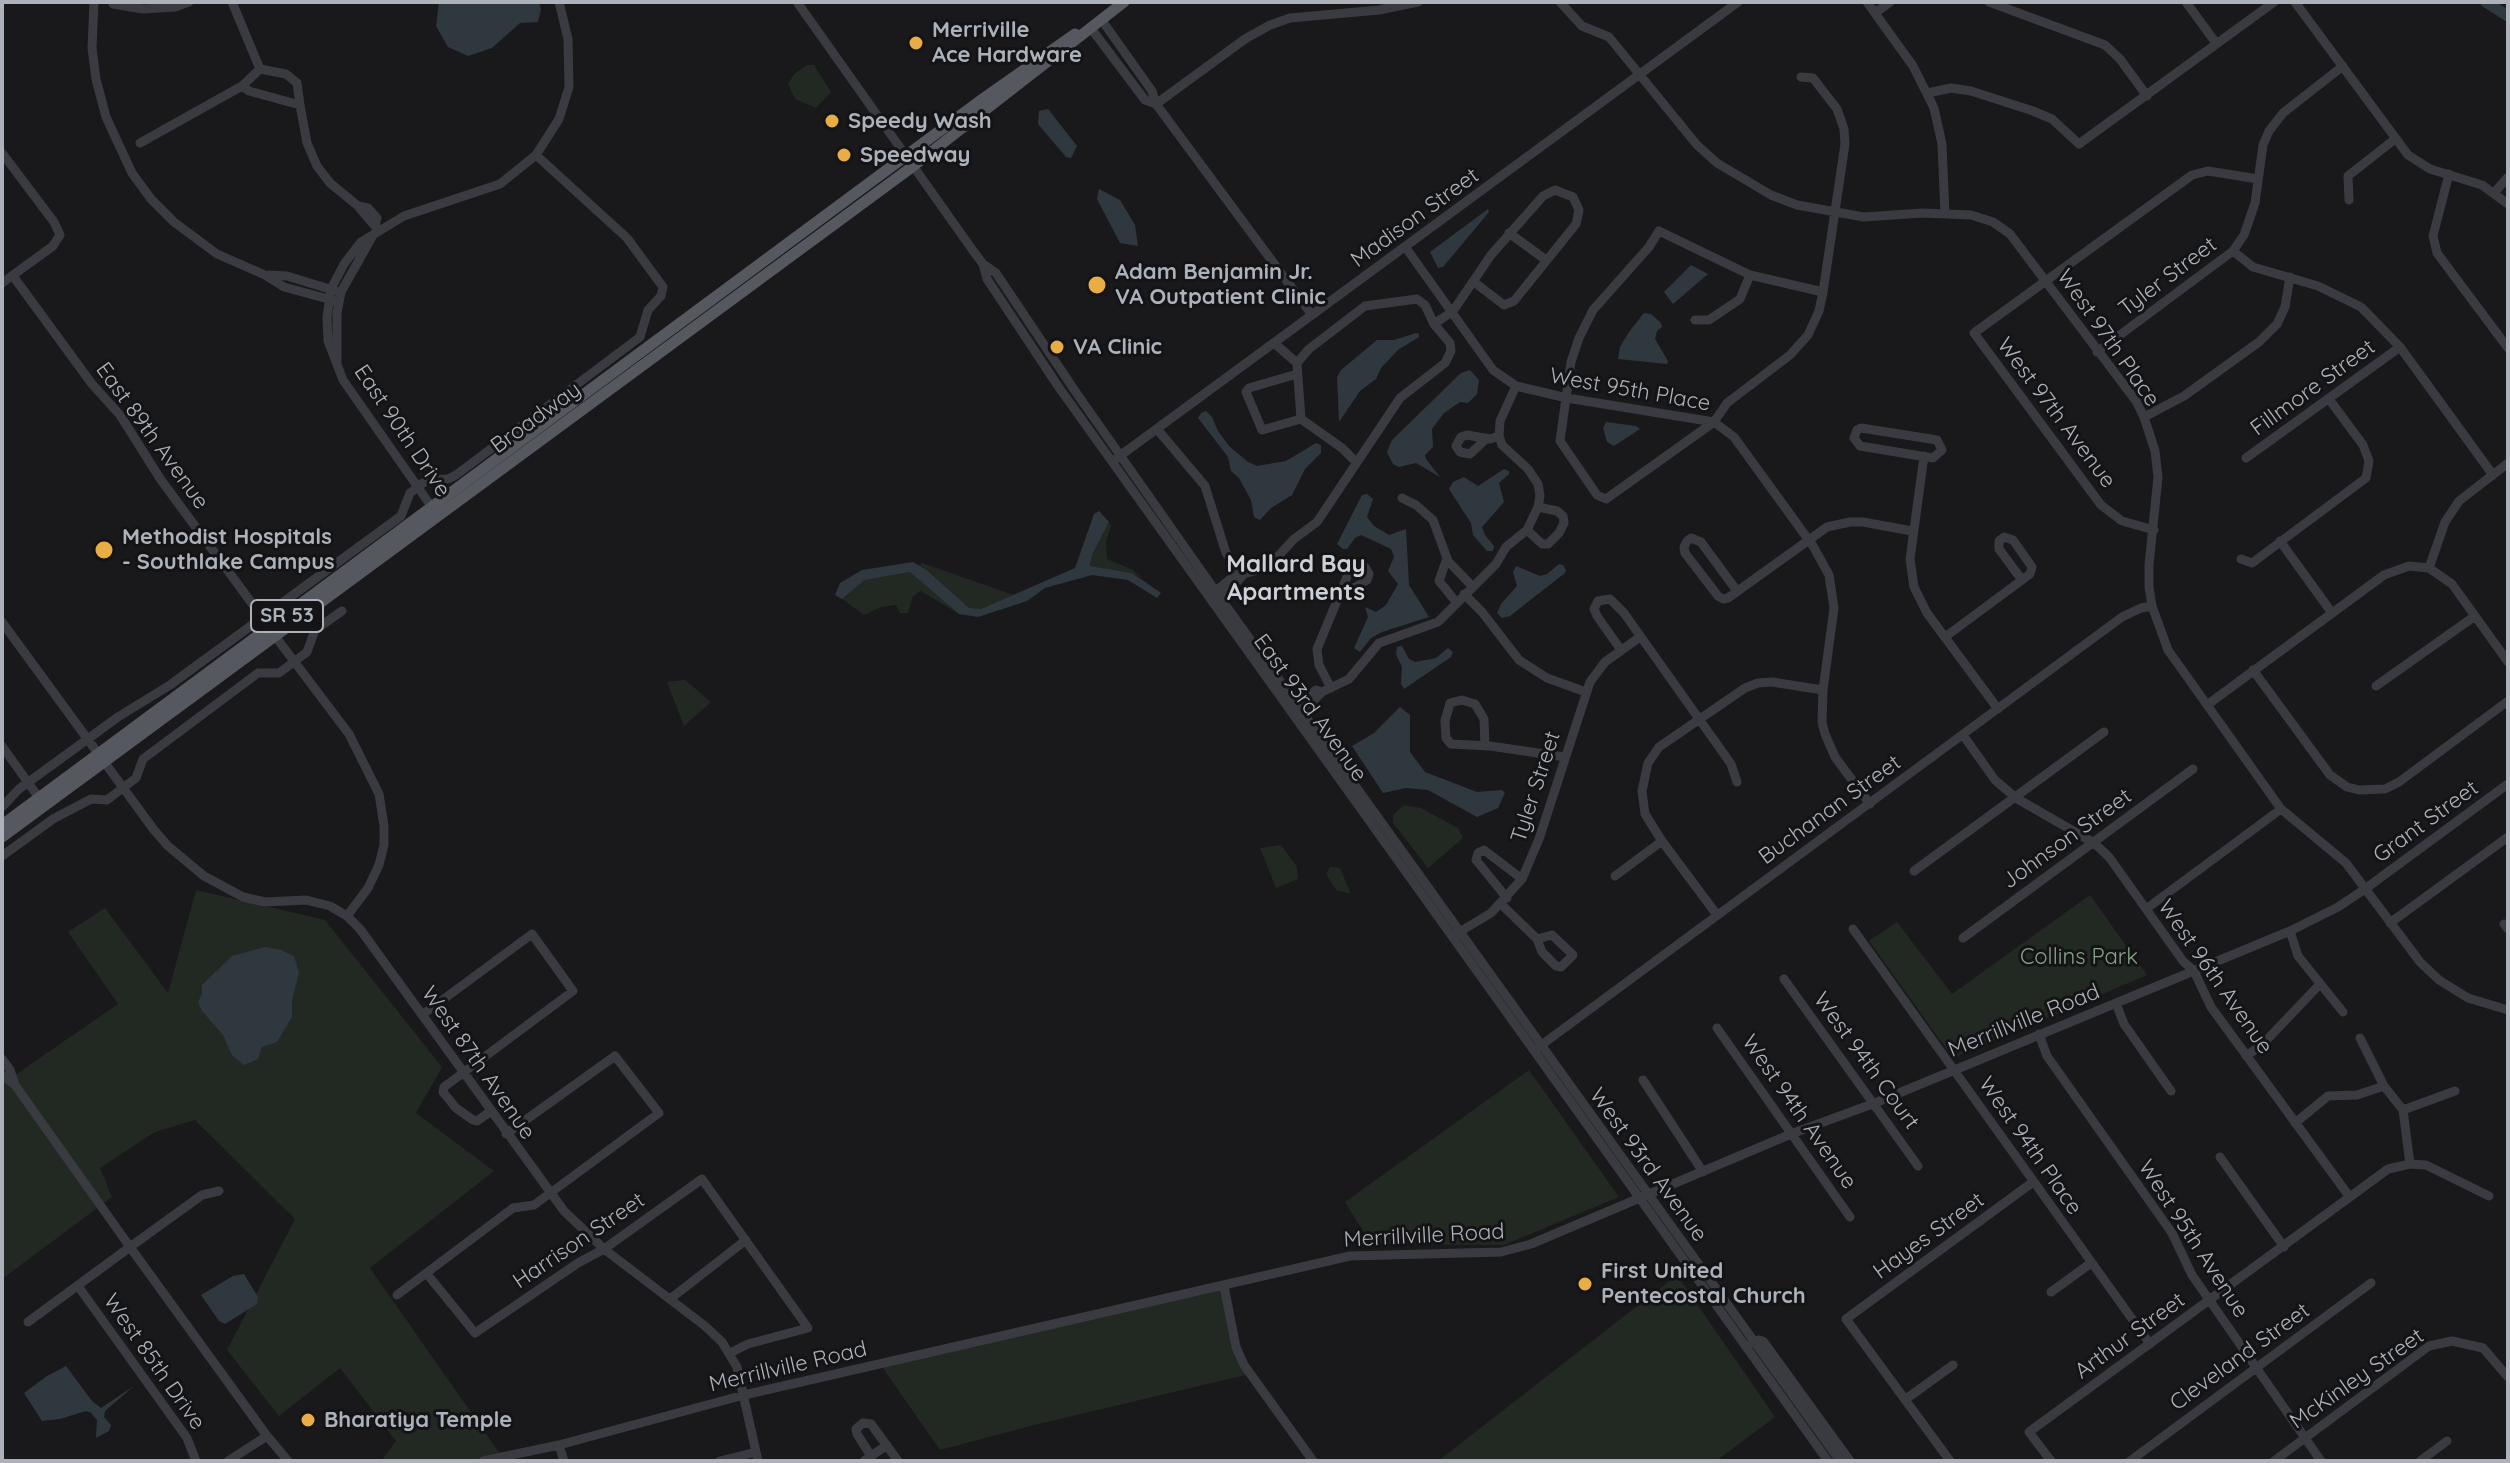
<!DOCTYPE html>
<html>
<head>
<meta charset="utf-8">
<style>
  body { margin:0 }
  #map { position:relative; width:2510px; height:1463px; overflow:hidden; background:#19191b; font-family:Quicksand,sans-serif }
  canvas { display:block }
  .frame { position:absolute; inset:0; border:4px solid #acb1ba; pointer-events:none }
</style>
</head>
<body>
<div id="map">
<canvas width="2510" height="1463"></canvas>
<div class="frame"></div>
</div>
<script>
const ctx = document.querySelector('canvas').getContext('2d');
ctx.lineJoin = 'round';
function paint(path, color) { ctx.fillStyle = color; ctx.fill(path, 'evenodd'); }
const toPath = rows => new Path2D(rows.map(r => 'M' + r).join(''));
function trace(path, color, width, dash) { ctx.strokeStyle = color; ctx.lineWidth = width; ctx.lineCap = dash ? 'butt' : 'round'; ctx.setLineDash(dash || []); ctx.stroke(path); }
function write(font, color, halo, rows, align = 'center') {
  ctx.font = font + ' Quicksand,sans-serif'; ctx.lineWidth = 6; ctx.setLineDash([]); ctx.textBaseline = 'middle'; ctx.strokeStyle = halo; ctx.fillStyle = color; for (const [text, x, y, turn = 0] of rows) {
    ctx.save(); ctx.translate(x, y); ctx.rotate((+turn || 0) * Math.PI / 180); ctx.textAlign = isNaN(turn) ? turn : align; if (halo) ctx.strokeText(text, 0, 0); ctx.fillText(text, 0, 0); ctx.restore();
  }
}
const green = toPath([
  [807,65,814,65,831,92,816,108,795,99,788,84,794,74],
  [1109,522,1111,526,1106,541,1107,559,1133,570,1144,579,1132,573,1090,566,1092,555],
  [922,563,1014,595,981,609,969,609,928,570,919,565],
  [910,572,959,614,921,591,913,596,908,613,900,613,896,605,881,607,864,615,842,599,865,580],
  [685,680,711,702,684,726,667,682],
  [1404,805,1421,808,1458,828,1463,838,1428,868,1393,823,1393,815],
  [1281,845,1297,867,1298,879,1276,888,1260,848],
  [1330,867,1340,868,1351,894,1336,890,1326,874],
  [196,890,325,920,442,1067,416,1113,494,1171,370,1268,505,1461,381,1461,396,1441,340,1368,279,1416,227,1350,295,1219,195,1120,155,1132,100,1168,112,1197,2,1279,2,1084,118,1004,68,932,105,908,168,993],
  [2090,895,2147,975,1953,1058,1869,941,1897,922,1952,994],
  [1529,1070,1619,1197,1504,1245,1371,1244,1345,1202],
  [1677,1275,1775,1417,1716,1461,1438,1461],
  [1224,1286,1236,1347,1250,1374,1034,1425,940,1450,880,1364]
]);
const water = toPath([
  [439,2,539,2,541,9,538,22,520,23,492,48,468,56,448,47,436,26],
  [1048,109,1077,146,1071,158,1066,157,1038,124,1039,111],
  [1099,189,1120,200,1135,225,1138,246,1120,243,1097,199],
  [1488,209,1489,212,1443,267,1438,268,1430,252],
  [1691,265,1708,274,1673,304,1664,292],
  [1644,313,1651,314,1661,323,1662,327,1657,331,1655,339,1668,361,1667,364,1618,359,1620,347,1629,332],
  [1416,333,1419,334,1419,337,1398,350,1381,368,1376,379,1360,391,1339,422,1337,377,1341,370,1377,340,1394,340],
  [1470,370,1479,380,1477,394,1468,403,1460,402,1444,413,1432,429,1433,447,1425,455,1426,459,1440,477,1416,463,1399,467,1393,464,1387,452,1392,440,1461,373],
  [1206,411,1212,417,1218,431,1229,446,1248,462,1257,466,1286,461,1316,443,1321,445,1321,453,1305,469,1292,495,1271,508,1260,520,1254,517,1251,500,1239,478,1231,471,1228,457,1198,418,1201,413],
  [1606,422,1636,426,1640,429,1614,446,1607,442,1603,428],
  [1504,469,1509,471,1509,474,1499,483,1504,502,1482,527,1485,535,1494,546,1493,551,1487,551,1473,535,1471,523,1449,489,1453,482,1464,477,1478,486],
  [1367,494,1373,499,1367,517,1374,526,1389,535,1406,529,1409,585,1429,617,1382,632,1371,638,1360,652,1354,648,1368,617,1365,607,1376,612,1386,605,1398,584,1388,571,1394,557,1391,549,1361,535,1355,538,1347,549,1343,549,1337,544,1362,495],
  [1099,511,1109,522,1092,555,1090,566,1132,573,1161,593,1157,598,1128,580,1092,575,1045,588,1027,601,978,617,959,614,910,572,865,580,842,599,835,595,840,583,862,570,913,562,927,570,969,608,981,609,1075,568,1094,514],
  [1559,564,1563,565,1566,570,1565,573,1510,616,1502,618,1497,613,1501,604,1517,586,1513,572,1516,566,1540,576,1547,574],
  [1402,646,1409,659,1415,662,1436,658,1448,648,1453,652,1451,657,1404,689,1401,684,1402,667,1396,654,1397,647],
  [1400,707,1410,715,1410,752,1425,772,1477,792,1502,790,1505,793,1498,808,1477,817,1428,790,1406,788,1383,793,1352,746,1374,733],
  [265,947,281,950,294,956,299,973,292,1000,292,1017,277,1042,262,1047,258,1059,244,1065,232,1055,223,1035,202,1011,198,1002,202,994,202,985,232,956],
  [244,1274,258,1297,257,1304,225,1324,219,1321,201,1295,233,1276],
  [66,1366,92,1401,101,1408,134,1386,105,1411,104,1417,111,1425,109,1431,96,1438,97,1420,91,1413,86,1411,60,1419,42,1421,24,1393,47,1376]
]);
const river = toPath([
  [2486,2,2508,16]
]);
const minor = toPath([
  [94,2,92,48,96,79,106,117,132,173,151,199,174,222,217,254,265,275,284,287,339,302],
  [232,2,260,69],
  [797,2,974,252,983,264,996,273,1075,391,1219,596,1840,1461],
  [1560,2,1582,26,1609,37,1697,145,1717,163,1771,195,1797,205,1864,217,1922,213,1971,215,1993,222,2010,234,2136,401,2144,417,2155,451,2158,477,2149,565,2149,587,2152,606,2168,650,2281,809,2346,863,2420,962,2439,980,2468,998,2508,1010],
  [1867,2,1913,66,1934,108,1942,144,1945,214],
  [1989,2,2105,45,2120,59,2147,96],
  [2186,2,2216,43],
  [2295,2,2408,155,2430,169,2482,185,2508,204],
  [113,4,143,9,175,7,189,2],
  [1875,13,1890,2],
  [1101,19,1152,91,1156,104,1312,315],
  [1090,27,1145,100,1156,104],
  [1801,77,1813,78,1837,109,1844,129,1845,144,1823,292,1819,311,1808,335,1790,355,1727,403,1714,422,1606,499,1597,495,1560,441,1571,362,1579,338,1593,310,1649,247,1659,231,1750,275,1823,292],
  [1928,93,1951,88,1971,91,2033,111,2052,119,2079,144,2274,2],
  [1156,104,1245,39,1270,25,1290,18,1379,10,1418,2],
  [300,105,307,143,317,166,330,183,358,206,379,231],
  [140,143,242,86,260,69,286,74,297,83,300,105,249,91,242,86],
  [2,153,54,222,60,235,53,246,2,283],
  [2449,174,2433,236,2437,253,2508,348],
  [2494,193,2508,177],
  [2349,200,2348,176,2395,139],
  [358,206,368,208,377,218,375,226],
  [1509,233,1546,260],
  [1406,248,1493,370,1516,386,1567,398,1714,422,1734,437,1813,546,1829,575,1834,608,1823,690,1822,722,1825,734,1835,757,1870,804],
  [2233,251,2253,267,2318,286,2361,307,2400,347,2493,475],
  [983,264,987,279,1060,389,1828,1461],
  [269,275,287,276,336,291],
  [13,276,92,384,120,415,161,480,262,617],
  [1695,320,1709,320,1740,299,1750,275],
  [1434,324,1453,311,1491,255,1543,196,1555,190,1573,197,1579,210,1576,224,1514,301,1504,305,1474,282],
  [1274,343,1297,363,1301,419,1342,448,1356,462],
  [2097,352,2233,251,2244,235,2255,203,2263,145,2269,131,2283,113,2343,66],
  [337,362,337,313,341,292,372,237],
  [1297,374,1249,388,1246,392,1262,430,1301,419],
  [2144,417,2184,396,2259,342,2277,324,2285,307,2290,277],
  [1861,428,1937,440,1942,450,1933,458,1860,446,1854,438,1857,430,1861,428],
  [1157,429,1205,486,1226,553,1243,575],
  [1487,438,1470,454,1460,452,1456,446,1461,437,1467,435,1490,439,1499,436],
  [1924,456,1910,559,1914,587,1927,613,1998,709],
  [1117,458,1738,2],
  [2246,458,2400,347],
  [1402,498,1416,505,1433,520,1448,561,1472,586],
  [438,516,343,380,328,341,327,317,331,289,344,264,361,242,404,216,500,184,536,155,559,119,569,87,568,39,559,2],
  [1527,530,1542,544,1548,544,1559,533,1564,523,1563,516,1557,511,1538,507],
  [2154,530,2122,521,2101,505,1974,333,2192,175,2208,171,2258,179],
  [2280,541,2332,613],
  [1447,558,1439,581,1457,603],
  [2241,559,2252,563,2366,478,2369,461,2363,445,2329,399],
  [2429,568,2445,522,2459,501,2508,463],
  [1737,591,1701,542,1691,538,1687,541,1684,547,1685,553,1718,596,1723,599,1728,598,1827,527,1850,522,1863,522,1912,531],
  [1212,594,1233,577,1268,567,1294,539,1317,522,1400,398,1445,363,1451,351,1450,343,1434,324,1425,305,1417,299,1365,306,1309,349,1297,363],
  [1464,594,1482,612,1519,660,1547,678,1586,692],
  [1214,597,1230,590,1243,575],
  [2,622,154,830,168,846,204,876,243,897,265,902,306,900,330,906,347,916,360,929,564,1211,604,1249,705,1326,722,1342,737,1367,758,1461],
  [275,636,349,734,379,794,384,826,384,845,379,865,368,888,347,916],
  [1945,637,2022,580,2030,574,2032,567,2018,547,2013,540,2004,537,1999,541,1999,549,2022,580],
  [1621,650,1597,616,1594,609,1598,601,1610,599,1624,613,1731,764,1737,782],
  [2253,670,2330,775,2347,787,2359,790,2385,789,2399,782,2508,701],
  [2376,686,2475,616],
  [1331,688,1319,665,1317,649,1349,572,1350,570,1356,565,1365,567,1369,574,1367,580,1339,597],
  [2207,705,2384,575,2409,566,2429,568,2452,584,2508,662],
  [1293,707,1316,690,1322,692,1349,679,1379,643,1438,622,1496,564,1506,547,1527,530,1538,507,1540,496,1538,484,1528,469,1502,445,1499,436,1500,421,1516,386],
  [1296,710,1312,702,1322,692],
  [1963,735,1995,780,2016,798,2094,843,2109,857,2183,961,2194,971,2211,1007,2349,1196],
  [2,746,39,798,38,803],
  [1485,746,1484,719,1475,704,1462,700,1450,703,1445,721,1446,738,1451,744,1490,746,1565,757],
  [2,807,19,789,118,717,170,685,401,516,410,493,427,480,448,479,456,475,640,337,648,310,661,296,663,287,627,238,536,155],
  [2,856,53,819,91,799,107,800,136,778,143,759,258,673,279,673,307,652,315,630,342,611],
  [1914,871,2104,732],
  [1615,876,1662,841],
  [1507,898,1476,860,1478,853,1484,850,1522,879],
  [1501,904,1537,939,1542,952,1556,966,1561,967,1573,955,1552,935,1537,939],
  [2146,909,2281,809],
  [1717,915,1662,841,1645,814,1642,791,1648,763,1659,747,1745,688,1758,683,1772,682,1823,690],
  [2390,923,2508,837],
  [2504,924,2508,929],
  [1853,929,2150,1344],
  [2290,931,2298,956,2343,1012],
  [1456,934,1491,913,1522,879,1539,839,1590,682,1605,662,1640,637],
  [1963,938,2193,769],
  [1784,979,1918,1166],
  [2116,1003,2124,1024,2171,1091],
  [422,1015,532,934,573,991,444,1087,443,1092,456,1108,473,1120,477,1121,491,1111],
  [1717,1028,1850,1217],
  [2039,1034,2047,1056,2172,1233,2192,1275,2210,1301,2321,1461],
  [2360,1038,2384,1086,2403,1110,2410,1164],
  [1536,1049,2122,617,2141,608,2152,606],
  [2246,1056,2262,1045,2320,984],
  [2,1059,10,1070,15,1085,2,1075],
  [1643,1080,1703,1172],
  [15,1085,130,1247,202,1195,219,1191],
  [2403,1110,2455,1091],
  [2295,1123,2328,1096,2357,1095,2384,1086],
  [2220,1157,2284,1247],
  [427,1274,475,1333,578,1263,604,1249,702,1179,808,1328,748,1344,730,1353],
  [78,1286,187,1438,196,1461],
  [1224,1286,1236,1347,1244,1365,1313,1461],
  [2051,1292,2091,1263],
  [397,1295,513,1208,534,1205,659,1113,615,1056,506,1134],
  [670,1299,746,1240],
  [28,1322,130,1247,267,1436,288,1461],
  [1752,1343,1759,1340,1763,1341,1850,1461],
  [1906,1399,1953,1365],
  [559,1445,564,1461],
  [871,1456,857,1434,856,1429,863,1423,871,1424,898,1461],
  [228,1461,267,1436],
  [483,1461,559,1445,744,1395,1350,1256,1501,1252,1531,1244,1791,1134,1875,1103,2290,931,2338,907,2365,889,2508,784],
  [720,1461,756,1452],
  [864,1461,887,1445],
  [1950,1461,1846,1319,2033,1182],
  [2051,1461,2029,1432,2388,1169,2410,1164,2426,1165,2489,1196],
  [2130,1461,2371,1283],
  [2274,1461,2429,1346,2452,1341,2483,1348,2508,1377],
  [2420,1461,2447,1441]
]);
const major = toPath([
  [2,825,984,98,1075,34],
  [2,837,912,167,1124,2]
]);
const markers = [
  [916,43,8,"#e8ad44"],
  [832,121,8,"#e8ad44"],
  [844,155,8,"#e8ad44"],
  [1097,285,10,"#e8ad44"],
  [1057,347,8,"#e8ad44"],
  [104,550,10,"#e8ad44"],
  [1585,1284,8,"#e8ad44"],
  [308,1420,8,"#e8ad44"]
];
const shields = [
  [287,616,72]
];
const shieldNames = [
  ["SR 53",287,616]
];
const poiNames = [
  ["Merriville",932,30],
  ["Ace Hardware",932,55],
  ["Speedy Wash",848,121],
  ["Speedway",860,155],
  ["Adam Benjamin Jr.",1115,272],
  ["VA Outpatient Clinic",1115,297],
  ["VA Clinic",1073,347],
  ["Methodist Hospitals",122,537],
  ["- Southlake Campus",122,562],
  ["First United",1601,1271],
  ["Pentecostal Church",1601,1296],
  ["Bharatiya Temple",324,1420]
];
const streetNames = [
  ["Madison Street",1415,218,-36],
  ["Tyler Street",2168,277,-37],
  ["West 97th Place",2108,338,55],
  ["Fillmore Street",2313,388,-36],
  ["West 95th Place",1630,390,10],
  ["West 97th Avenue",2056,413,53],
  ["Broadway",536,418,-36],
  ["East 90th Drive",402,431,56],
  ["East 89th Avenue",152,436,54],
  ["East 93rd Avenue",1310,708,54],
  ["Tyler Street",1536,787,-72],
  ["Buchanan Street",1830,810,-36],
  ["Grant Street",2426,822,-36],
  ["Johnson Street",2067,839,-36],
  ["West 96th Avenue",2215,977,55],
  ["Merrillville Road",2024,1021,-22],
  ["West 94th Court",1866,1061,54],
  ["West 87th Avenue",478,1063,55],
  ["West 94th Avenue",1799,1112,55],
  ["West 94th Place",2030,1146,55],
  ["West 93rd Avenue",1648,1165,54],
  ["Merrillville Road",1424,1236,-3],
  ["Hayes Street",1929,1236,-36],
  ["West 95th Avenue",2193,1239,57],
  ["Harrison Street",579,1241,-34],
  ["Arthur Street",2130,1336,-36],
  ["Cleveland Street",2240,1357,-36],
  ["West 85th Drive",154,1362,55],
  ["Merrillville Road",788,1367,-13],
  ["McKinley Street",2357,1379,-35]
];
const parkNames = [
  ["Collins Park",2079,957]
];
const neighbourhoodNames = [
  ["Mallard Bay",1296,565],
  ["Apartments",1296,593]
];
paint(green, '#212922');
paint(water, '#30383f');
trace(river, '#30383f', 11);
trace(minor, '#3a3b40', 9);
trace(major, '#56585f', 11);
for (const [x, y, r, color] of markers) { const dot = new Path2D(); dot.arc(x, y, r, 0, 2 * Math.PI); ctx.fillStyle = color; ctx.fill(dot); trace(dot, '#141416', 3); }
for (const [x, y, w] of shields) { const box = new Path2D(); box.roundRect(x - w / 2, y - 16, w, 32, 6); ctx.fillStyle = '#141416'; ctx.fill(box); trace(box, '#acb1ba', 2); }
write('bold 20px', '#acb1ba', null, shieldNames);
write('bold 22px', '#acb1ba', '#141416', poiNames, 'left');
write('22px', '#acb1ba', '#141416', streetNames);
write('22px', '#85a486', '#141416', parkNames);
write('bold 24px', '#cdd0d6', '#141416', neighbourhoodNames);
</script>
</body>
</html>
